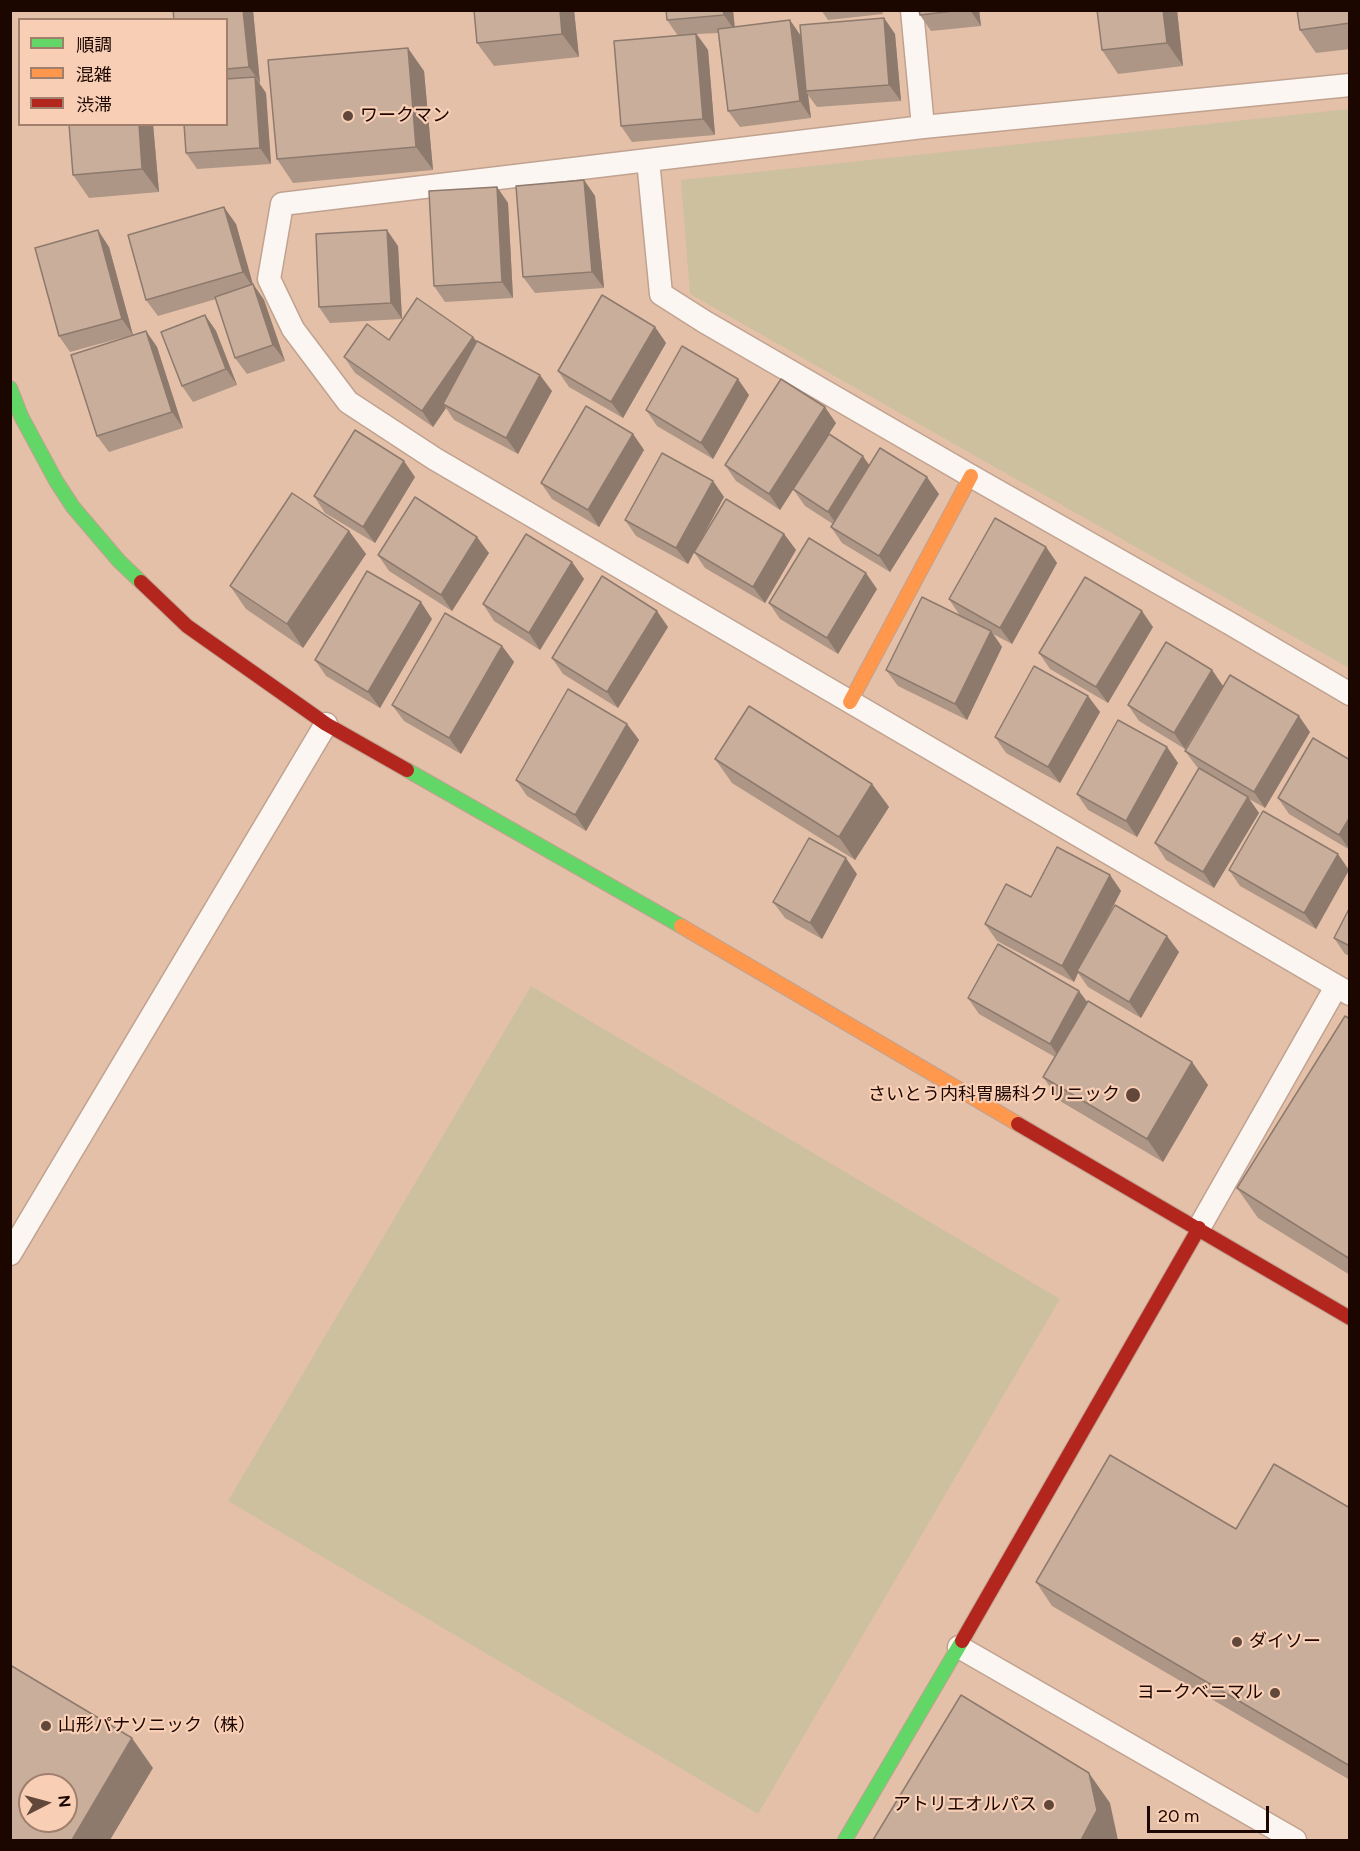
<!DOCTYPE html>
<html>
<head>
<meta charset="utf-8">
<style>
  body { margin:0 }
  #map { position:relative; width:1360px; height:1851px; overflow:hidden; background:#e5c0a8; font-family:Figtree,"Noto Sans JP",sans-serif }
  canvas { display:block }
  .frame { position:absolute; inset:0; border:12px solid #1b0600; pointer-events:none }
  .legend { position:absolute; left:18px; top:18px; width:210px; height:108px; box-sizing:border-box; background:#f8cfb5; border:2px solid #a07f6d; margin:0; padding:8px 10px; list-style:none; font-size:18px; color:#1b0600 }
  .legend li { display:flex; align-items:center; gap:12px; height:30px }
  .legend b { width:30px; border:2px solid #a07f6d }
  .north { position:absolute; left:18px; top:1773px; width:60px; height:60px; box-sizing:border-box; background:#f8cfb5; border:2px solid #a07f6d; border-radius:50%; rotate:84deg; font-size:16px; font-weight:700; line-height:24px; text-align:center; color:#1b0600 }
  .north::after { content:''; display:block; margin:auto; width:21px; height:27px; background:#62473b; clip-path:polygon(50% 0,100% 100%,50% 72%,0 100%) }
  .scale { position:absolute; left:1147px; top:1806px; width:122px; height:27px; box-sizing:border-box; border:3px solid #1b0600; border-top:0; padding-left:8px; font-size:18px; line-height:21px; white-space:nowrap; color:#1b0600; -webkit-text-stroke:4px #f8cfb5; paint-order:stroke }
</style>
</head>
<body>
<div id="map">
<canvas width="1360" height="1851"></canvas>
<div class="frame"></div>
<ul class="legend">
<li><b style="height:8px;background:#63d668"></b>順調</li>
<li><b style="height:8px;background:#ff974d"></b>混雑</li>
<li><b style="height:8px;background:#b3261e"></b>渋滞</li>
</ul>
<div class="north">N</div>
<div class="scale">20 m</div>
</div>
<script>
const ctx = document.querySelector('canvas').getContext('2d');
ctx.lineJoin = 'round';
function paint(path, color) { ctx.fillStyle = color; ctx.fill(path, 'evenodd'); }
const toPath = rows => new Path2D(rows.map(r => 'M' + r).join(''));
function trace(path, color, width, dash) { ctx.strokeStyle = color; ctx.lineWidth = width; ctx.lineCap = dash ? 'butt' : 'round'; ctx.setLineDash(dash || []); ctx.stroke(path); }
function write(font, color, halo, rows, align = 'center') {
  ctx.font = font + ' Figtree,"Noto Sans JP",sans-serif'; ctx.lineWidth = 4.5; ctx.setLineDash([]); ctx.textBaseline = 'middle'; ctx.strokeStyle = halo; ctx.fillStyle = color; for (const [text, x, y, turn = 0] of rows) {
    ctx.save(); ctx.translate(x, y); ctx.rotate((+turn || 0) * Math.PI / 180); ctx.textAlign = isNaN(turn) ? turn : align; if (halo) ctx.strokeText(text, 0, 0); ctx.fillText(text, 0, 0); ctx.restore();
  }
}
const green = toPath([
  [1349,109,1349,668,690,294,681,180],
  [531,986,1060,1299,758,1814,228,1501]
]);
const lane = toPath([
  [912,10,923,127],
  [1350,85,923,127,282,204,269,279,293,329,348,402,435,459,1350,994],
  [648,160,661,294,705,322,971,476,1231,624,1350,694],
  [1199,1228,1336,987],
  [10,1254,326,724],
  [959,1647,1295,1840]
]);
const fast = toPath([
  [10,388,21,416,56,481,73,507,119,561,141,582],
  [407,770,681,926],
  [845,1840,962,1641]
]);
const slow = toPath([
  [850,702,971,476],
  [681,926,1018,1124]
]);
const jam = toPath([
  [141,582,187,626,326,724,407,770],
  [1018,1124,1350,1318],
  [962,1641,1199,1228]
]);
const wall = toPath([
  [253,10,260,83,259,83,266,93,271,164,197,169,186,153,226,124,226,20],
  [474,10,574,10,579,57,494,66,477,43],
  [666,10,733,10,735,27,801,36,884,18,895,34,901,101,817,107,808,95,811,118,740,127,728,111,718,33,697,34,708,50,715,135,632,142,621,126,678,36,667,20],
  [821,10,882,10,883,14,828,20],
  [919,10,979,10,981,26,931,31,920,15],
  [1097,10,1177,10,1183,66,1118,74,1102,50],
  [1350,10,1350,49,1316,53,1300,30],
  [424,71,433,170,293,183,277,159],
  [153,124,159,192,89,198,73,175],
  [584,180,595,196,604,288,535,293,523,277],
  [497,187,508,203,513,298,445,302,434,286],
  [236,224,253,284,264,300,285,361,247,374,235,358,216,299,158,316,146,300],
  [398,246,402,319,330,323,319,307],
  [109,247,133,335,146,331,157,347,183,428,109,452,97,436,132,335,70,352,59,336],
  [205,315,216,331,237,385,193,402,182,386],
  [655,327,666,343,623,418,569,387,558,371],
  [473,337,477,341,552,391,518,454,454,420,446,408,433,427,355,373,344,357,389,340],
  [749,395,713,459,657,426,646,410],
  [836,423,829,434,870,465,939,494,890,572,842,543,831,527,833,524,805,506,793,489,804,473,780,510,736,481,725,465],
  [633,434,644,450,599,527,552,499,541,483],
  [415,477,375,543,325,513,314,496],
  [713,481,724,497,701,539,784,534,796,550,765,603,705,568,694,552,688,564,636,536,625,520],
  [349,531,366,554,303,648,246,609,230,586],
  [1046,547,1057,563,1012,644,993,634,1002,647,967,720,898,686,886,670,960,616,949,599],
  [489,553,452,611,389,571,378,555],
  [572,562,584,579,540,650,494,621,483,604],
  [877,589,838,654,780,619,769,603],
  [432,619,380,708,326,676,315,660],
  [668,627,618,708,563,674,552,658],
  [1153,627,1108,703,1050,669,1039,653],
  [502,646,514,662,461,754,404,721,392,705],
  [1212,670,1223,686,1310,732,1265,808,1249,799,1259,813,1214,888,1166,860,1155,843,1199,768,1197,767,1185,751,1219,693,1185,749,1139,721,1128,705],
  [1088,696,1100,712,1060,783,1006,753,995,737],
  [627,724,639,740,586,831,527,796,516,780],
  [1167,747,1178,763,1137,837,1088,810,1077,794],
  [715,759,872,784,889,807,855,860,732,783],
  [1350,760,1350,850,1289,814,1278,798],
  [1229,870,1349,870,1316,929,1240,886],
  [857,874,822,939,785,918,773,902],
  [1110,875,1121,891,1099,933,1179,952,1141,1018,1088,987,1078,973,1074,982,997,941,985,924,1031,897],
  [1350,907,1350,956,1345,954,1334,938],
  [968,998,1087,1002,1192,1062,1208,1085,1163,1162,1060,1101,1043,1077,1055,1057,979,1014],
  [1350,1019,1350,1275,1258,1218,1237,1188],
  [1350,1508,1350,1780,1052,1606,1036,1582,1236,1529]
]);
const shadedWall = toPath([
  [243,10,253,10,260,83,249,67],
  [560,10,574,10,579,57,562,34],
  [723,10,733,10,735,31,724,15],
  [970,10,979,10,981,26],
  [1163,10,1177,10,1183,66,1167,43],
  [884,18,895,34,901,101,889,85],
  [790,20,801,36,806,91,808,95,811,118,800,101],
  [696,34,708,50,715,135,703,119],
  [408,48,424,71,433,170,416,147],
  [255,77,266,93,271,164,260,148],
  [139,124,153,124,159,192,142,169],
  [584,180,595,196,604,288,592,272],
  [497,187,508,203,513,298,502,282],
  [224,207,236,224,254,289,243,272],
  [98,230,109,247,133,335,122,319],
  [387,230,398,246,402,319,391,303],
  [253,284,264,300,285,361,273,345],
  [205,315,216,331,237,385,226,369],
  [655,327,666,343,623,418,611,402],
  [146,331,157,347,183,428,172,412],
  [473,337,485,353,443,404,446,408,433,427,422,411],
  [540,375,552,391,518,454,506,438],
  [738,379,749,395,713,459,701,443],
  [825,407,836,423,780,510,769,494],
  [633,434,644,450,599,527,588,510],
  [863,456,874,472,839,528,828,512],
  [404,461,415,477,375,543,363,527],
  [927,477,939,494,890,572,879,556],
  [713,481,724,497,688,564,676,548],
  [349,531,366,554,303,648,287,624],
  [784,534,796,550,765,603,753,587],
  [477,537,489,553,452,611,441,595],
  [1046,547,1057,563,1012,644,1000,628],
  [572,562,584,579,540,650,529,633],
  [866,573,877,589,838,654,827,638],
  [421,602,432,619,380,708,368,692],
  [657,611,668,627,618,708,607,692],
  [1142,611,1153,627,1108,703,1096,687],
  [991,631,1002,647,967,720,955,704],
  [502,646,514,662,461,754,449,738],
  [1212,670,1223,686,1185,749,1174,733],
  [1088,696,1100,712,1060,783,1048,767],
  [1299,716,1310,732,1265,808,1254,792],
  [627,724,639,740,586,831,575,815],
  [1167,747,1178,763,1137,837,1126,821],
  [872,784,889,807,855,860,839,837],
  [1248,797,1259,813,1214,888,1203,872],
  [1350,817,1350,850,1339,835],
  [1338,854,1349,870,1316,929,1304,913],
  [846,858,857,874,822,939,810,923],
  [1110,875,1121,891,1079,972,1077,971,1078,973,1074,982,1062,966],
  [1167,936,1179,952,1141,1018,1129,1002],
  [1079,991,1091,1007,1061,1060,1050,1044],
  [1192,1062,1208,1085,1163,1162,1147,1139],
  [132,1738,153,1768,110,1840,72,1840],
  [1089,1773,1110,1803,1118,1840,1081,1840]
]);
const building = toPath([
  [173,10,243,10,249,67,226,69,226,20,174,20,173,10],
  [474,10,560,10,562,34,477,43,474,10],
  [666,10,723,10,724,15,667,20,666,10],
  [919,10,962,10,920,15,919,10],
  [1097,10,1163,10,1167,43,1102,50,1097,10],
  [1297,10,1350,10,1350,23,1300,30,1297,10],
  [884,18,889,85,806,91,800,25,884,18],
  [790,20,800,101,728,111,718,29,790,20],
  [696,34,703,119,621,126,614,41,696,34],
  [408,48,416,147,277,159,268,60,408,48],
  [255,77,260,148,186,153,184,124,226,124,226,79,255,77],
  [69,124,139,124,142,169,73,175,69,124],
  [584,180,592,272,523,277,516,186,584,180],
  [497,187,502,282,434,286,429,191,497,187],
  [224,207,243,272,146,300,128,235,224,207],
  [98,230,122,319,59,336,35,248,98,230],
  [387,230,391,303,319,307,316,234,387,230],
  [253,284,273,345,235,358,215,297,253,284],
  [602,295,655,327,611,402,558,371,602,295],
  [417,298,473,337,422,411,344,357,367,324,389,340,417,298],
  [205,315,226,369,182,386,161,332,205,315],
  [146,331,172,412,97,436,71,355,146,331],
  [477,341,540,375,506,438,443,404,477,341],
  [682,346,738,379,701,443,646,410,682,346],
  [781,379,825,407,769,494,725,465,781,379],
  [586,406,633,434,588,510,541,483,586,406],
  [355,430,404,461,363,527,314,496,355,430],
  [829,434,863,456,828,512,793,489,829,434],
  [880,448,927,477,879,556,831,527,880,448],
  [662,453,713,481,676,548,625,520,662,453],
  [292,493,349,531,287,624,230,586,292,493],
  [415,497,477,537,441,595,378,555,415,497],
  [726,499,784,534,753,587,694,552,726,499],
  [995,518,1046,547,1000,628,949,599,995,518],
  [526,534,572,562,529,633,483,604,526,534],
  [809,538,866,573,827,638,769,603,809,538],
  [367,571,421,602,368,692,315,660,367,571],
  [602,576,657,611,607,692,552,658,602,576],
  [1085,577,1142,611,1096,687,1039,653,1085,577],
  [922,597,991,631,955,704,886,670,922,597],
  [445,613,502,646,449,738,392,705,445,613],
  [1166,642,1212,670,1174,733,1128,705,1166,642],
  [1034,666,1088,696,1048,767,995,737,1034,666],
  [1230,675,1299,716,1254,792,1185,751,1230,675],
  [568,689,627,724,575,815,516,780,568,689],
  [749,706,872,784,839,837,715,759,749,706],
  [1118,720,1167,747,1126,821,1077,794,1118,720],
  [1313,738,1350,760,1350,817,1339,835,1278,798,1313,738],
  [1199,768,1248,797,1203,872,1155,843,1199,768],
  [1263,811,1338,854,1304,913,1229,870,1263,811],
  [809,838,846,858,810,923,773,902,809,838],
  [1057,847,1110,875,1062,966,985,924,1006,884,1031,897,1057,847],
  [1115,905,1167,936,1129,1002,1077,971,1115,905],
  [1350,907,1350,946,1334,938,1350,907],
  [998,944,1079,991,1050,1044,968,998,998,944],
  [1088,1001,1192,1062,1147,1139,1043,1077,1088,1001],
  [1345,1016,1350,1019,1350,1259,1237,1188,1345,1016],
  [1110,1455,1236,1529,1274,1464,1350,1508,1350,1766,1036,1582,1110,1455],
  [10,1665,132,1738,72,1840,10,1840,10,1665],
  [30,1785,66,1785,66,1821,30,1821,30,1785],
  [961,1695,1089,1773,1097,1810,1081,1840,873,1840,961,1695]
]);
const markers = [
  [348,116,6,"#62473b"],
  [1133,1095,8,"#62473b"],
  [1237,1642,6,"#62473b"],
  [1275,1693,6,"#62473b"],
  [46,1726,6,"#62473b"],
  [1049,1805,6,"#62473b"]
];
const poiNames = [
  ["ワークマン",360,116],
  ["さいとう内科胃腸科クリニック",1120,1095,"right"],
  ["ダイソー",1249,1642],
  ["ヨークベニマル",1263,1693,"right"],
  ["山形パナソニック（株）",58,1726],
  ["アトリエオルパス",1037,1805,"right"]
];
paint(green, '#cdc09e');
trace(lane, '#c0a290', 25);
trace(fast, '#c0a290', 16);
trace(slow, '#c0a290', 16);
trace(jam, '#c0a290', 16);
trace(lane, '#fbf6f2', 22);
trace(fast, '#63d668', 14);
trace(slow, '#ff974d', 14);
trace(jam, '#b3261e', 14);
paint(wall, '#ad9686');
paint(shadedWall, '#8d7a6d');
paint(building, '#c9ae9c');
trace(building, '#8d7a6d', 1.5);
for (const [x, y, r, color] of markers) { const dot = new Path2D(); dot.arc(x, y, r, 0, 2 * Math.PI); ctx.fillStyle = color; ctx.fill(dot); trace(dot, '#f8cfb5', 2); }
write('18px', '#1b0600', '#f8cfb5', poiNames, 'left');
</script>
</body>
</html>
